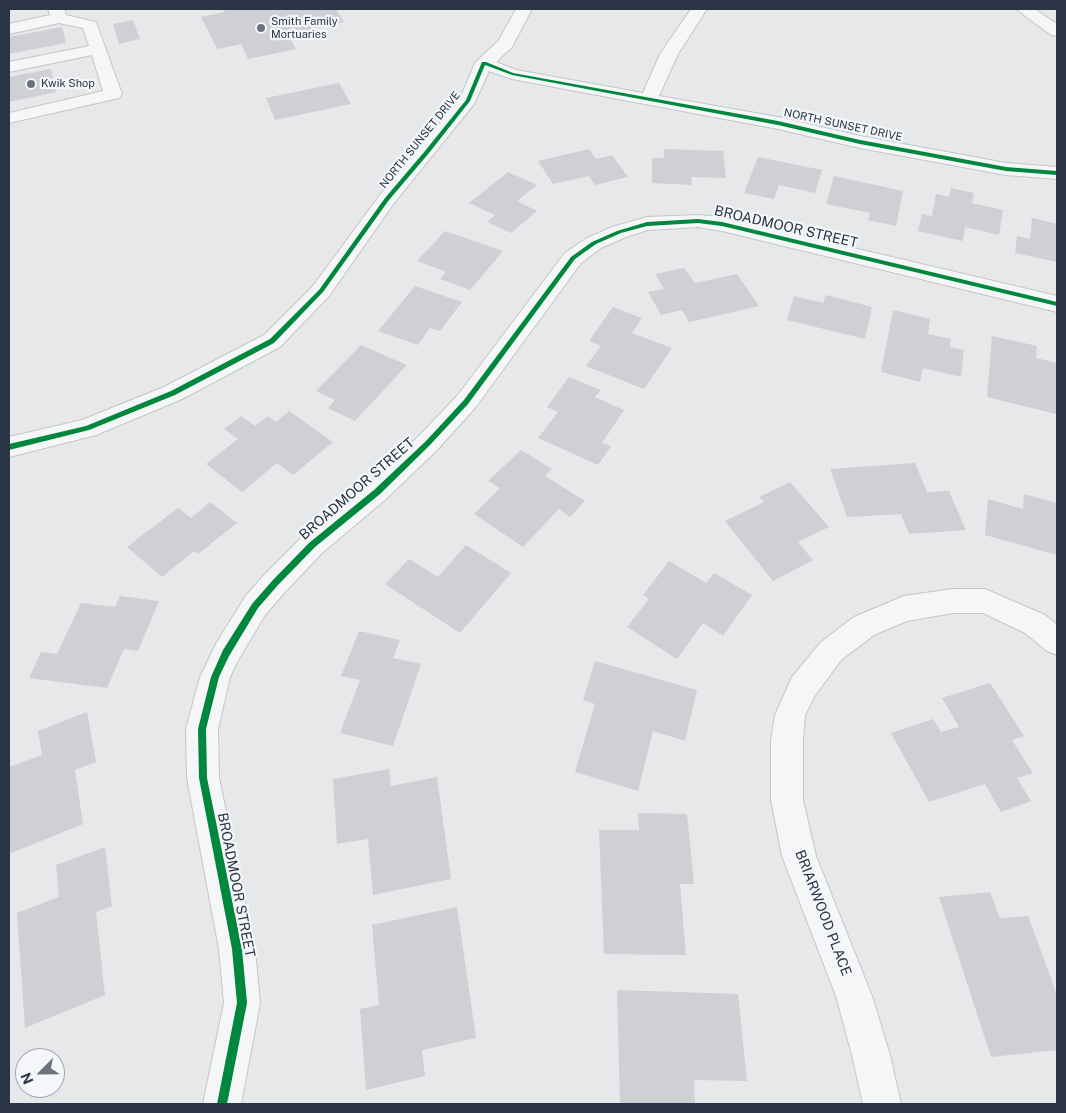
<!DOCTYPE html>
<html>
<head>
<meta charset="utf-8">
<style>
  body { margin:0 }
  #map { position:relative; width:1066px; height:1113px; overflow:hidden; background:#e6e8ea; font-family:"Public Sans",sans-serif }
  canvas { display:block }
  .frame { position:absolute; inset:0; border:10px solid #2b3445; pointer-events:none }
  .north { position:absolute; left:15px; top:1048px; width:50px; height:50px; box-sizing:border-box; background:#f4f6f9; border:1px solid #a4a8b1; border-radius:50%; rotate:247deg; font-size:14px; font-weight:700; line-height:20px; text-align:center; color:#2b3445 }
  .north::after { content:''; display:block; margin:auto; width:18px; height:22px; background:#6c737f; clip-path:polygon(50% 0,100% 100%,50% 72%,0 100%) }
</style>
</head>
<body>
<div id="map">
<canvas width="1066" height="1113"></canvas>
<div class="frame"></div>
<div class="north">N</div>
</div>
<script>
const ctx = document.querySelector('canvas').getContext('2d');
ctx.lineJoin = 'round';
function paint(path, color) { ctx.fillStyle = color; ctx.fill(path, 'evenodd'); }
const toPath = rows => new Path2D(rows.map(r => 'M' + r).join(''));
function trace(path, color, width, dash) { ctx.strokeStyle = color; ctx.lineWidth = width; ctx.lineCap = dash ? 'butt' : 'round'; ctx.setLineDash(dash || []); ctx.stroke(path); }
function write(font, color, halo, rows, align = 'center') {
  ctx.font = font + ' "Public Sans",sans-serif'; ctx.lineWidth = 4.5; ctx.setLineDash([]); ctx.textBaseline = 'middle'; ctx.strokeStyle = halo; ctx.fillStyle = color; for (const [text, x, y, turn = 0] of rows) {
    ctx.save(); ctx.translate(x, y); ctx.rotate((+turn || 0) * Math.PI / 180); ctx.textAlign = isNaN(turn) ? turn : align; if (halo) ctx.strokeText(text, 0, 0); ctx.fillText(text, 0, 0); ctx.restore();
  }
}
const building = toPath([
  [224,9,336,9,344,22,288,35,296,49,248,59,241,44,217,49,201,17,225,12],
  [133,20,140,39,119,44,113,24],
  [62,27,66,43,9,54,9,37],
  [51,69,56,92,9,102,9,77],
  [339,83,351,104,275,120,266,98],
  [589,149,596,159,612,155,628,177,595,185,589,176,553,184,538,161],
  [664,149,723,151,726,178,691,177,692,185,652,183,652,158,664,158],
  [758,157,822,170,815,193,779,185,774,199,744,193],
  [508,172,537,185,517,201,537,211,511,233,487,222,495,215,469,203],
  [834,176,903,191,896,226,868,220,870,213,826,204],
  [951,188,974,193,972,203,1003,210,999,235,965,227,963,241,918,231,922,214,932,216,936,194,949,197],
  [1032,218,1057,224,1057,262,1015,253,1017,236,1030,239],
  [445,231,503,251,470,290,440,279,446,272,417,261],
  [684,268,695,283,737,274,759,306,689,322,682,310,661,315,648,292,664,289,655,274],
  [415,286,462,302,440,331,430,328,418,345,378,331],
  [826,295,872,307,865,339,787,320,794,296,823,303],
  [613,307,642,318,632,333,672,348,644,389,586,366,601,346,589,341],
  [893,310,930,319,928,334,951,339,950,347,964,350,961,377,923,368,920,382,881,372],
  [992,336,1037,346,1036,358,1057,363,1056,414,987,397],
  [361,345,407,365,355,421,328,408,335,400,316,391],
  [569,377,601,390,595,397,624,410,602,443,611,446,598,465,538,438,558,412,547,407],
  [289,411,333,442,293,475,277,463,242,492,206,464,238,439,224,429,241,416,255,426,268,416,276,422],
  [521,450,552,469,545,476,585,501,570,517,559,509,523,547,474,514,500,488,488,481],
  [915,463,927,492,949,491,966,530,909,534,901,514,847,517,830,469],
  [790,482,829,527,798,542,813,560,773,581,725,521,764,502,759,497],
  [1024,494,1057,503,1057,555,985,535,988,499,1023,509],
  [210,502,237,523,198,554,194,551,162,577,127,547,178,508,191,518],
  [466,545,511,573,460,633,385,584,409,559,438,577],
  [669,561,706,583,714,573,752,595,723,636,703,623,677,659,627,627,649,599,643,595],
  [120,596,159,601,138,651,124,649,107,688,29,678,41,652,57,654,81,603,115,607],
  [359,631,400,640,393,658,421,664,393,746,340,733,360,680,341,676],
  [595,661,697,690,685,741,653,731,638,791,575,772,595,704,583,700],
  [990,683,1024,736,1012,740,1033,773,1017,778,1031,801,1001,812,985,784,929,802,891,733,933,719,941,732,959,727,942,698],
  [87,712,96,762,75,770,83,824,9,854,9,767,42,755,38,731],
  [389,769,391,786,437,777,451,879,373,895,368,839,337,844,333,779],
  [638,813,687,814,694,884,680,884,686,955,604,954,599,830,639,830],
  [105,847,112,906,96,912,105,995,25,1028,17,913,59,897,56,865],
  [990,892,1000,918,1028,916,1057,995,1057,1050,991,1057,939,897],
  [457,907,476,1038,422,1050,425,1076,366,1090,360,1009,379,1005,372,925],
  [617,990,738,994,747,1081,694,1080,695,1104,620,1104]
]);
const minor = toPath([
  [48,9,64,9,66,15,96,22,122,94,119,98,9,123,9,113,103,91,92,55,9,72,9,62,89,46,83,28,59,23,9,34,9,24,50,15,48,9],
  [516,9,532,9,512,47,496,62,516,70,643,93,660,54,691,9,707,9,678,54,659,96,778,117,860,136,1006,163,1057,167,1057,179,1006,175,860,148,778,129,512,79,489,71,474,104,394,203,329,296,280,347,182,399,96,435,9,457,9,437,82,420,164,387,264,335,313,286,380,195,460,99,475,63,499,40,516,9],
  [1016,9,1034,9,1057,24,1057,36,1051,35,1016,9],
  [698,215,722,217,1057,296,1057,312,722,231,698,227,648,230,626,237,601,248,581,263,475,408,437,450,386,499,322,553,285,592,265,615,237,662,230,677,218,729,219,778,255,949,260,1003,241,1104,203,1104,224,1003,219,949,187,778,186,729,200,677,216,644,245,597,265,574,302,537,368,485,419,436,457,396,565,253,587,238,612,227,647,217,698,215],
  [953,589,985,589,1045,615,1057,625,1057,655,1047,651,1025,633,983,613,953,613,907,621,874,635,841,660,814,697,805,715,803,741,803,800,816,856,872,996,890,1055,901,1104,863,1104,852,1055,836,996,782,856,771,800,771,741,775,715,792,677,821,642,854,617,904,596,953,589]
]);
const cycleway = toPath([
  [482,62,486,62,513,73,778,121,860,140,1006,167,1057,171,1057,175,1006,171,860,144,778,125,512,75,485,65,470,101,429,153,389,200,323,292,274,343,175,395,89,430,9,450,9,444,86,426,171,391,270,339,319,290,385,198,425,151,466,100,482,62],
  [698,219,722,222,1057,302,1057,306,722,226,698,223,647,226,621,233,596,244,575,259,468,404,430,445,380,494,315,547,278,585,258,608,229,656,219,677,206,729,207,778,242,949,247,1003,227,1104,217,1104,237,1003,232,949,199,778,198,729,211,677,223,650,252,604,272,581,309,543,374,490,426,441,464,400,571,257,592,242,617,231,647,222,698,219]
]);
const markers = [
  [261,28,5,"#6c737f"],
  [31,84,5,"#6c737f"]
];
const farPoinames = [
  ["Smith Family",271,22],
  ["Mortuaries",271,35],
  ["Kwik Shop",41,84]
];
const farStreetnames = [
  ["NORTH SUNSET DRIVE",843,125,12],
  ["NORTH SUNSET DRIVE",420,140,-51]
];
const streetNames = [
  ["BROADMOOR STREET",786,227,13],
  ["BROADMOOR STREET",357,489,-41],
  ["BROADMOOR STREET",236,885,79],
  ["BRIARWOOD PLACE",823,913,69]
];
paint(building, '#ced0d3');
trace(minor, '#c4c6c8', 2);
paint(minor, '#f5f6f7');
paint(cycleway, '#00873e');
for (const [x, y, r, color] of markers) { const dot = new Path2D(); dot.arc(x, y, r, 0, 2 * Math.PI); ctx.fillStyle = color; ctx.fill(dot); trace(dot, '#f4f6f9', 2); }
write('11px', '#2b3445', '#f4f6f9', farPoinames, 'left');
write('11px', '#2b3445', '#f4f6f9', farStreetnames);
write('14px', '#2b3445', '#f4f6f9', streetNames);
</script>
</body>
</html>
